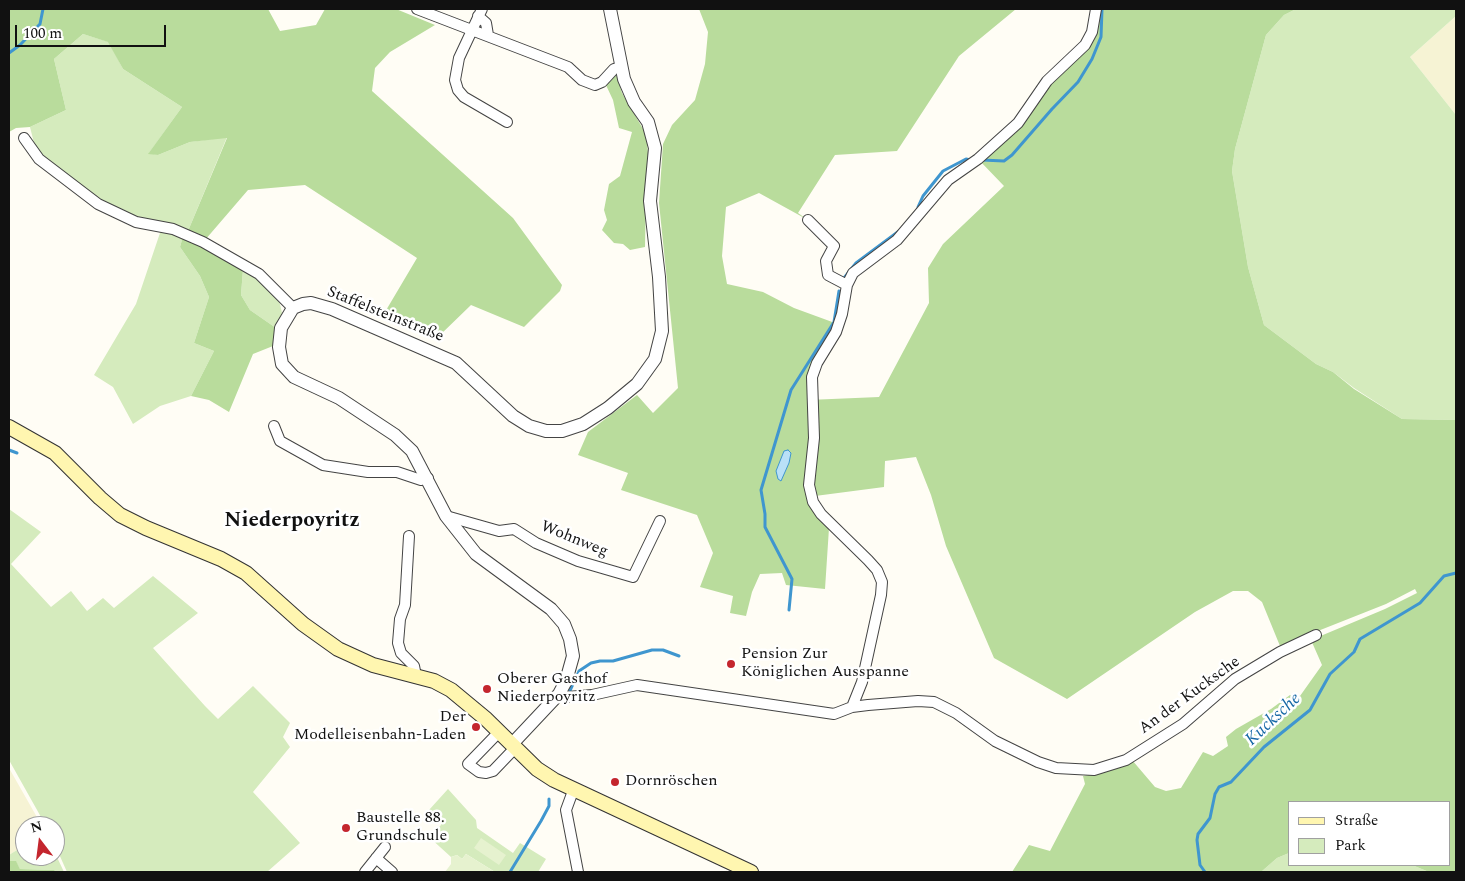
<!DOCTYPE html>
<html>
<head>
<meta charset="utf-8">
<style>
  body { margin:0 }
  #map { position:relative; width:1465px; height:881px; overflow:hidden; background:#fffdf5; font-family:Spectral,serif }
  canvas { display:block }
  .frame { position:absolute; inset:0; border:10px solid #111; pointer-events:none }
  .legend { position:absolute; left:1288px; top:801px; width:162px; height:65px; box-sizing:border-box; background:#fff; border:1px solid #a0a0a0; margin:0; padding:6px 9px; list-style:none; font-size:15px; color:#111 }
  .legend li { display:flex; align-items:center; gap:10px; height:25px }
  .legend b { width:25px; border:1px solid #a0a0a0 }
  .north { position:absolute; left:15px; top:816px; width:50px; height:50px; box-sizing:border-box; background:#fff; border:1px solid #a0a0a0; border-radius:50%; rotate:345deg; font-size:14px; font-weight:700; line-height:20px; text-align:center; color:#111 }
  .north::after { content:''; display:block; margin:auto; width:18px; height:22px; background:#c4262e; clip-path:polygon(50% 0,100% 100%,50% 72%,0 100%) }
  .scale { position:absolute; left:15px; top:25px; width:151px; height:22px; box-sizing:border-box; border:2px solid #111; border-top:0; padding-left:6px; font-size:15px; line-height:18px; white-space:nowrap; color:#111; -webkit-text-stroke:4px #fff; paint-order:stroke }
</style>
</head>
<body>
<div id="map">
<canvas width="1465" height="881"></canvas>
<div class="frame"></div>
<ul class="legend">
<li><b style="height:6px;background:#fff6b0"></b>Straße</li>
<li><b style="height:14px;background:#d5ebbd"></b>Park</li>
</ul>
<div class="north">N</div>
<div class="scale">100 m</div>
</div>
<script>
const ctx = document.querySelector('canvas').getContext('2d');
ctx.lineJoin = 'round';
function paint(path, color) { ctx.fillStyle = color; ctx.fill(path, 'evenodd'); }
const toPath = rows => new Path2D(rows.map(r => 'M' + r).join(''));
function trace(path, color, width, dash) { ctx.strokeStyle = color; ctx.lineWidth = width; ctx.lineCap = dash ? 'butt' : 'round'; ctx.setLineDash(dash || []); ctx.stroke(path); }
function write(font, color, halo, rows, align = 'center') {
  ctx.font = font + ' Spectral,serif'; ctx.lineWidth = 5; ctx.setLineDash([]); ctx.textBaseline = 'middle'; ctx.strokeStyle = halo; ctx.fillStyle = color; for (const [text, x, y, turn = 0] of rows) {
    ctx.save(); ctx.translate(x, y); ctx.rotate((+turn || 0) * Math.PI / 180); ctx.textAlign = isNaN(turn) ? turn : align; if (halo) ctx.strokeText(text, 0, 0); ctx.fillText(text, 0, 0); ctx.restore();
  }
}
const farmland = toPath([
  [1456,16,1456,115,1410,57],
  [9,768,42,826,25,826,25,845,9,855]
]);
const green = toPath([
  [1296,9,1456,9,1456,16,1410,57,1456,115,1456,420,1402,419,1354,388,1333,372,1316,364,1264,325,1248,267,1232,171,1235,149,1266,35,1284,15],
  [83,34,109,42,123,69,182,107,149,153,158,155,190,142,227,137,188,231,139,221,119,212,78,186,44,159,35,147,30,127,66,110,54,59],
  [161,230,183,236,180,247,200,276,209,297,194,343,214,351,191,396,160,406,133,424,113,387,94,375,136,304],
  [243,269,256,276,274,293,280,304,282,313,276,328,250,310,241,295],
  [9,509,41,532,11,564,51,607,71,591,87,611,103,598,114,608,153,576,198,613,153,648,205,706,218,719,253,686,290,723,283,737,290,747,253,792,300,843,267,872,67,872,55,845,55,826,46,826,9,760],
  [448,789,476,820,477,828,513,853,520,843,546,859,538,872,495,872,466,854,462,859,457,855,451,857,429,837,441,825,440,820,435,814,427,816,429,810],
  [25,845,25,856,55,856,55,853,64,872,57,872,54,870,20,869,16,862,9,861,9,855],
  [1289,853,1289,865,1412,865,1429,872,1261,872,1277,858]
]);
const forest = toPath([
  [9,9,268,9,280,31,316,25,325,9,396,9,435,25,390,52,375,68,372,91,513,218,562,285,560,291,524,327,471,305,437,338,385,312,417,258,305,185,248,190,205,240,188,231,227,138,190,142,158,155,148,154,182,107,123,69,108,42,83,34,54,59,66,110,30,127,16,128,9,132],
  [699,9,1016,9,959,56,897,151,835,155,798,213,808,220,759,193,726,207,722,256,727,284,763,292,794,308,835,323,807,377,808,400,879,397,929,303,928,268,943,244,1004,186,978,159,1018,123,1047,81,1085,45,1096,9,1296,9,1284,15,1266,35,1235,149,1232,171,1248,267,1264,325,1316,364,1333,372,1354,389,1402,419,1456,420,1456,872,1429,872,1412,865,1449,865,1449,802,1289,802,1289,853,1277,858,1261,872,1012,872,1029,845,1050,851,1085,784,1083,776,1094,774,1132,760,1155,787,1166,791,1181,788,1203,752,1213,756,1228,746,1226,737,1236,729,1271,709,1290,695,1300,696,1322,665,1311,640,1385,609,1417,593,1415,589,1386,604,1280,646,1262,602,1248,591,1233,591,1195,612,1067,699,994,658,946,546,931,495,916,457,885,461,884,487,815,496,820,506,834,519,829,528,825,589,786,585,782,573,760,574,752,592,746,616,730,613,733,596,700,587,713,553,697,515,621,490,628,473,578,455,588,432,637,395,653,413,678,388,659,203,663,144,672,125,695,100,705,64,708,32],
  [616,74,622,93,646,134,649,163,646,192,645,247,630,250,623,244,614,243,602,230,607,220,604,210,609,184,620,176,632,132,619,128,613,100,605,83],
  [183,236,243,269,241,295,250,310,276,328,273,346,253,354,229,412,209,400,191,396,214,351,194,343,209,297,200,276,180,247],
  [9,861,16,861,20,869,54,870,57,872,9,872]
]);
const pitch = toPath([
  [481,838,506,855,499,865,474,848],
  [466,854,495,872,445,872,451,864,451,857,457,855,462,859]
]);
const water = toPath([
  [788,450,791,453,789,463,781,481,778,479,776,471,784,451,788,450]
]);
const stream = toPath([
  [9,53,20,45,40,24,43,9],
  [982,160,1004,161,1012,155,1052,109,1078,82,1092,59,1101,37,1102,9],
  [918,207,923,196,943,171,966,159,971,160],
  [844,278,856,263,899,231],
  [9,450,17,453],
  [789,610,792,579,765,527,765,514,761,490,791,390,834,322,839,291],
  [569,693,579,671,591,663,600,661,613,661,652,650,663,650,679,656],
  [510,872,541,821,549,806,549,799],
  [1205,872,1200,865,1197,840,1198,834,1210,818,1215,794,1219,787,1231,782,1264,747,1310,710,1330,674,1354,652,1360,639,1420,603,1444,576,1456,573]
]);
const minor = toPath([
  [417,9,568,67,582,80,595,85,602,82,614,69,621,67],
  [482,9,459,58,455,80,458,90,464,97,507,122],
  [478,16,486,23,488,35],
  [24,138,39,159,98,204,136,222,173,229,203,242,259,274,293,308],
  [808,220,834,246,826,261,828,275,847,285],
  [274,426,280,441,323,465,368,472,397,472,421,480,428,478],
  [446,516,499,531,514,529,536,543,578,561,633,577,660,521],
  [409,536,405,605,400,619,398,643,401,653,414,666,416,676],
  [559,694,567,697,592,695,637,685,834,714,852,707,868,705,918,701,934,702,956,713,995,741,1038,762,1056,768,1094,770,1126,760,1183,724,1235,679,1280,652,1316,635],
  [852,707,862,682,881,595,882,582,877,570,868,560,821,514,813,502,809,485,814,438,812,377,817,363,836,332,842,314,847,285,853,273,897,240,948,180,978,159,1018,123,1047,81,1085,45,1092,32,1096,9],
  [499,732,468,764,479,772,486,773,493,771,515,748],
  [573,791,566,810,578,872],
  [376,858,392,872],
  [365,872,385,847]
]);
const tertiary = toPath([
  [512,744,559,694,566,681,573,656,570,639,564,624,551,609,476,554,446,516,412,451,395,435,339,398,294,377,282,364,279,347,281,328,293,308,303,304,311,303,332,309,456,363,513,416,529,426,546,431,562,431,583,424,608,408,637,384,655,359,662,331,659,277,650,201,655,148,648,122,634,102,624,79,610,9]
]);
const secondary = toPath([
  [9,427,55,453,100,498,120,515,146,528,221,559,246,573,303,624,338,649,373,665,434,681,451,690,486,719,537,769,554,780,751,872]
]);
const markers = [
  [731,664,5,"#c4262e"],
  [487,689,5,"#c4262e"],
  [476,727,5,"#c4262e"],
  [615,782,5,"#c4262e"],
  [346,828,5,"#c4262e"]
];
const streetNames = [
  ["Staffelsteinstraße",385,315,22],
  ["Wohnweg",574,540,22],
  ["An der Kucksche",1190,696,-36]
];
const poiNames = [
  ["Pension Zur",741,655],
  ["Königlichen Ausspanne",741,673],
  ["Oberer Gasthof",497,680],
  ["Niederpoyritz",497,698],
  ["Der",466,718,"right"],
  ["Modelleisenbahn-Laden",466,736,"right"],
  ["Dornröschen",625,782],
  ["Baustelle 88.",356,819],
  ["Grundschule",356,837]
];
const waterNames = [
  ["Kucksche",1274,720,-43]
];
const districtNames = [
  ["Niederpoyritz",292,522]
];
paint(farmland, '#f6f3d4');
paint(green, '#d5ebbd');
paint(forest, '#b9dc9c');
paint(pitch, '#e6f2cf');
paint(water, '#b9e0f7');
trace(water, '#3f96cf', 1);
trace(stream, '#3f96cf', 3);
trace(minor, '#444', 12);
trace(tertiary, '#444', 14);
trace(secondary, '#333', 16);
trace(minor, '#fff', 10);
trace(tertiary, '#fff', 12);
trace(secondary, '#fff6b0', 14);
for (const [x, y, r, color] of markers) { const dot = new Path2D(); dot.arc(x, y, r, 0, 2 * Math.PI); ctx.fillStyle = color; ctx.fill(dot); trace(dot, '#fff', 2); }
write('16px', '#111', '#fff', streetNames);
write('16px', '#111', '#fff', poiNames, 'left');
write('italic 18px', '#1768a6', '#fff', waterNames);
write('bold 21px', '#111', '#fff', districtNames);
</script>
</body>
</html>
